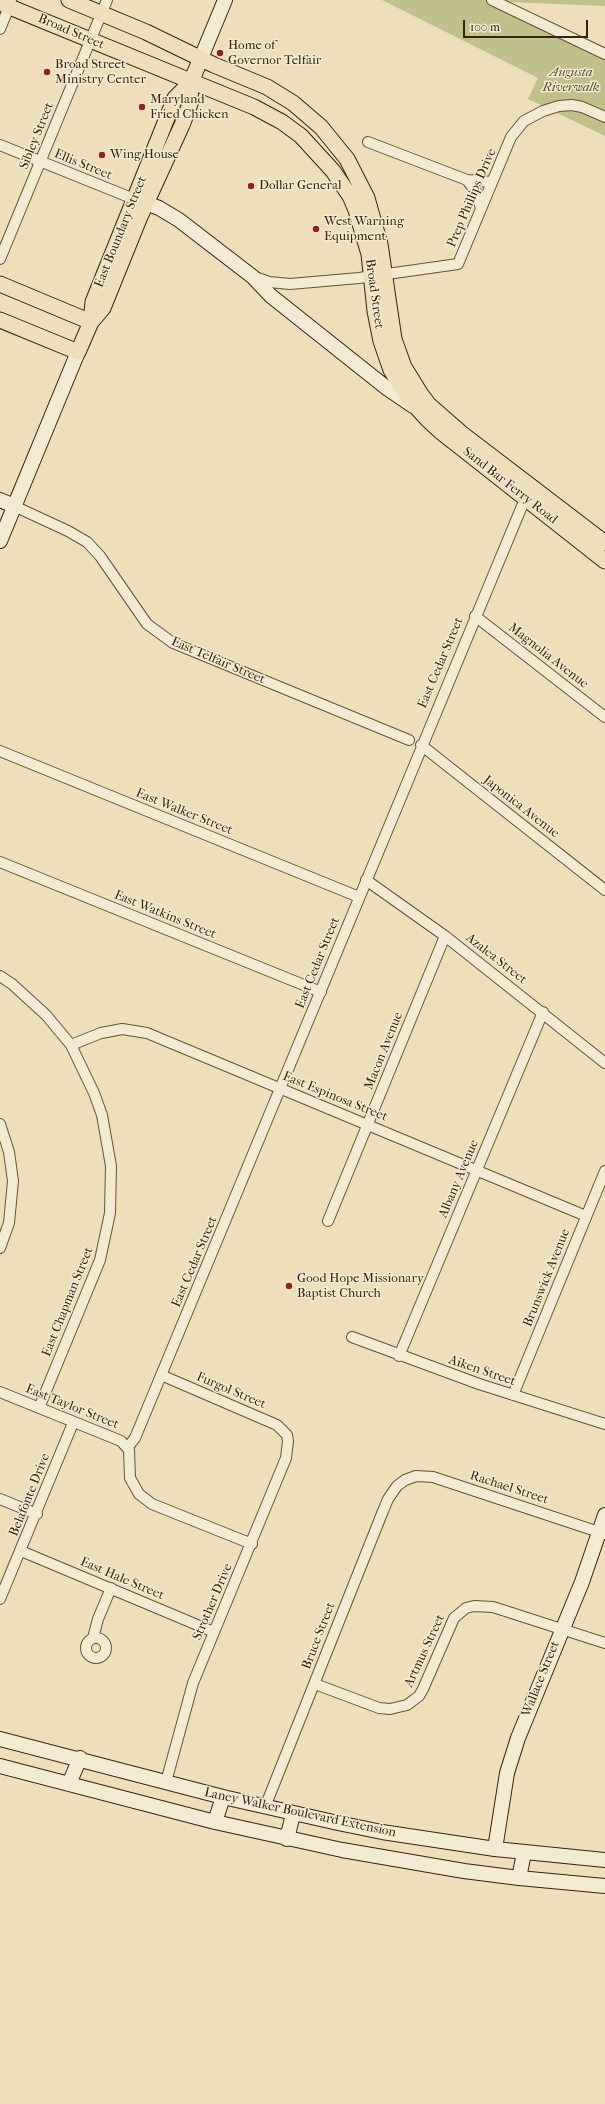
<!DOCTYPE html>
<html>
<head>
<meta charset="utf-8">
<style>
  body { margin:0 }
  #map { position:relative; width:605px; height:2104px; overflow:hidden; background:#eedebc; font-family:"IM FELL French Canon",serif }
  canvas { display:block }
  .scale { position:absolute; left:463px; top:20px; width:125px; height:18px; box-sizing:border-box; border:2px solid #35240c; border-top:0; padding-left:5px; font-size:12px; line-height:14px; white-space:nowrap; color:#35240c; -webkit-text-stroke:3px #f4ead3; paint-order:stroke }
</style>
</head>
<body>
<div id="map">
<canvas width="605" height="2104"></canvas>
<div class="scale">100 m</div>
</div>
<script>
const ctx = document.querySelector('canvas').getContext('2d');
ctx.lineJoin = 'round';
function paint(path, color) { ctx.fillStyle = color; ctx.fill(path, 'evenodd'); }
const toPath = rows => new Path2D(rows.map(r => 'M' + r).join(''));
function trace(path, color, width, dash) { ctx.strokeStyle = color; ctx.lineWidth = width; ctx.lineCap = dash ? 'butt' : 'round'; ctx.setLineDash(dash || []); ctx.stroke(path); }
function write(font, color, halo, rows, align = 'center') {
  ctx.font = font + ' "IM FELL French Canon",serif'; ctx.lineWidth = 3; ctx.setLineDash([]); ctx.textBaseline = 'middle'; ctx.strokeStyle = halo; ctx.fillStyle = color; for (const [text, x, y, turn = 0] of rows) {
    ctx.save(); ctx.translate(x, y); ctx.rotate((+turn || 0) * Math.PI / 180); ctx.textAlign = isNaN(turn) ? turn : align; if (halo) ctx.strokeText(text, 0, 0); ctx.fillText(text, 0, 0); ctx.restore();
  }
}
const green = toPath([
  [382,0,605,0,605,6,509,2,504,11,605,59,605,136,528,99,538,78]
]);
const street = toPath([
  [492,0,605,54],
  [0,29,11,2],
  [368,142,467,180],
  [0,145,134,199],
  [481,209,477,193,467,180,492,182],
  [0,259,107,0],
  [255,277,269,282,290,284,359,278,458,264,511,137,524,121,543,111,559,106,572,105,582,107,605,117],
  [14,506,68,531,87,542,100,556,147,624,173,643,409,740],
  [475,616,605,717],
  [421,745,605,890],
  [0,751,359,897],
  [0,862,321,992],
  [366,880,445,936,605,1063],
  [0,976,12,984,46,1015,71,1045,94,1093,102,1115,111,1166,110,1213,100,1260,39,1408],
  [71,1045,101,1033,112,1031,122,1029,147,1033,586,1216],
  [0,1124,9,1152,13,1181,9,1223,0,1248],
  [328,1221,445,936],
  [352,1337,479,1384,605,1424],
  [399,1356,543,1012],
  [161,1375,277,1425,287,1435,288,1441,286,1458,193,1683,166,1782],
  [0,1392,121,1441,129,1450,130,1478,139,1494,152,1504,252,1544],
  [513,1395,605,1171],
  [128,1447,135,1438,527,494],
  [0,1499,37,1514],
  [21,1551,214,1632],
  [0,1599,73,1423],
  [93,1638,98,1619,111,1588],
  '86 1648a10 10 0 1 1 20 0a10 10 0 1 1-20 0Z',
  [315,1684,379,1708,390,1709,407,1705,419,1696,423,1689,454,1618,466,1608,474,1606,493,1607,605,1643],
  [265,1807,381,1516,388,1499,397,1486,405,1480,416,1476,433,1477,605,1534]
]);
const secondary = toPath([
  [201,58,225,0],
  [136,199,159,208,179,220,253,277,271,296,388,389,413,406],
  [0,500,14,506],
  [0,541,78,352],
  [0,1739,223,1797,338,1823,382,1832,495,1849,605,1860],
  [0,1766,215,1822,342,1850,464,1871,519,1878,605,1886],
  [69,1784,80,1758],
  [215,1822,223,1797],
  [287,1839,293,1814],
  [495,1849,507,1773,518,1738,582,1582,605,1515],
  [519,1878,524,1853]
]);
const primary = toPath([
  [69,0,146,32,214,65,267,87,293,103,321,127,347,159,367,198,380,244,394,339,404,367,420,393,429,405,461,433,605,543],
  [0,3,254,107,282,122,301,136,333,171,350,196,356,210,369,254,375,311,381,341,391,370,407,397,428,420,440,431,605,561],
  [0,284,91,322],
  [0,320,78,352,91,322,103,308,139,219,182,125,190,104,191,82,201,58],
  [91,322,93,302,175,98,191,82]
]);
const markers = [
  [220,53,4,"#8f2418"],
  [47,72,4,"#8f2418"],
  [142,107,4,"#8f2418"],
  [102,155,4,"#8f2418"],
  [251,186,4,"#8f2418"],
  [316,229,4,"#8f2418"],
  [289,1286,4,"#8f2418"]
];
const streetNames = [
  ["Broad Street",71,32,23],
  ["Sibley Street",37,136,-68],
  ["Ellis Street",83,165,22],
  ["Prep Phillips Drive",472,198,-67],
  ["East Boundary Street",121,232,-68],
  ["Broad Street",374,294,82],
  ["Sand Bar Ferry Road",510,486,38],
  ["Magnolia Avenue",548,656,38],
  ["East Telfair Street",218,661,23],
  ["East Cedar Street",441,663,-67],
  ["Japonica Avenue",521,807,38],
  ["East Walker Street",184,812,22],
  ["East Watkins Street",165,915,22],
  ["Azalea Street",496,959,38],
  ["East Cedar Street",318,963,-68],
  ["Macon Avenue",384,1051,-68],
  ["East Espinosa Street",335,1097,22],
  ["Albany Avenue",459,1179,-67],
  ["East Cedar Street",195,1262,-67],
  ["Brunswick Avenue",547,1278,-68],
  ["East Chapman Street",68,1302,-68],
  ["Aiken Street",482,1371,19],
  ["Furgol Street",231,1391,23],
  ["East Taylor Street",72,1407,22],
  ["Rachael Street",509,1488,18],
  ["Belafonte Drive",30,1495,-68],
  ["East Hale Street",122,1579,23],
  ["Strother Drive",213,1602,-67],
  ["Bruce Street",319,1636,-69],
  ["Artmus Street",425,1651,-65],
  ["Wallace Street",541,1679,-68],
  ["Laney Walker Boulevard Extension",300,1813,12]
];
const poiNames = [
  ["Home of",228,46],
  ["Governor Telfair",228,61],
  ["Broad Street",55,65],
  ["Ministry Center",55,80],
  ["Maryland",150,100],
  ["Fried Chicken",150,115],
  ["Wing House",110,155],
  ["Dollar General",259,186],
  ["West Warning",324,222],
  ["Equipment",324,237],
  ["Good Hope Missionary",297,1279],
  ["Baptist Church",297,1294]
];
const parkNames = [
  ["Augusta",571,73],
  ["Riverwalk",571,88]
];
paint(green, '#c1bf8b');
trace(street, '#635238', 12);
trace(secondary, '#35240c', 16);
trace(primary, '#35240c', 17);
trace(street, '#f4ead3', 10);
trace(secondary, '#f4ead3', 14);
trace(primary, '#eedebc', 15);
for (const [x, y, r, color] of markers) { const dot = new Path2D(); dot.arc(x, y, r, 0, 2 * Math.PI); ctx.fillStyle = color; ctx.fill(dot); trace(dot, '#f4ead3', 1.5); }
write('13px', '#35240c', '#f4ead3', streetNames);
write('13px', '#35240c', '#f4ead3', poiNames, 'left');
write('italic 13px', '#584b2c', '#f4ead3', parkNames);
</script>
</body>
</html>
